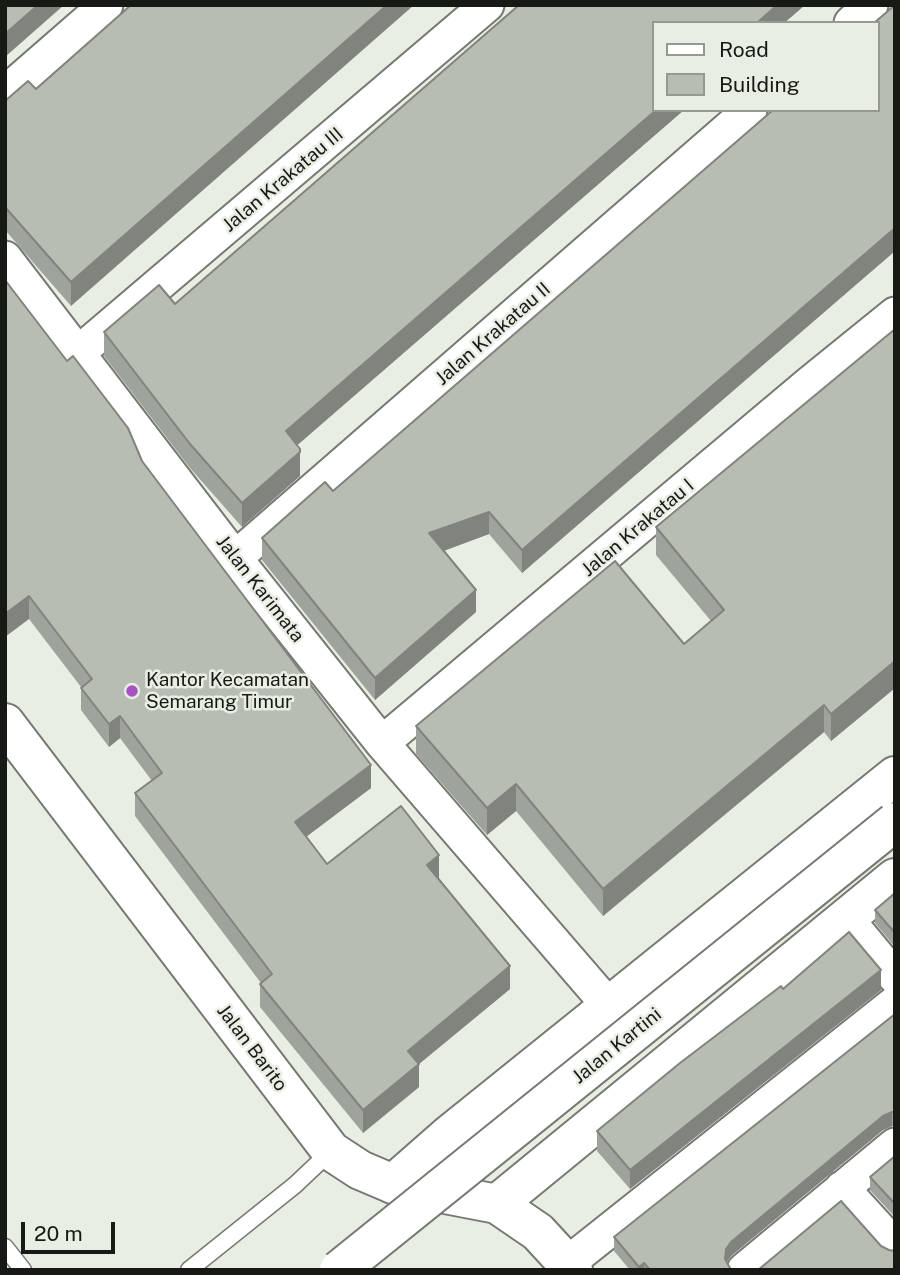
<!DOCTYPE html>
<html>
<head>
<meta charset="utf-8">
<style>
  body { margin:0 }
  #map { position:relative; width:900px; height:1275px; overflow:hidden; background:#e9eee5; font-family:"Public Sans",sans-serif }
  canvas { display:block }
  .frame { position:absolute; inset:0; border:7px solid #171915; pointer-events:none }
  .legend { position:absolute; left:652px; top:21px; width:228px; height:91px; box-sizing:border-box; background:#e9eee5; border:2px solid #959992; margin:0; padding:9px 12px; list-style:none; font-size:21px; color:#171915 }
  .legend li { display:flex; align-items:center; gap:14px; height:35px }
  .legend b { width:35px; border:2px solid #959992 }
  .scale { position:absolute; left:21px; top:1222px; width:94px; height:32px; box-sizing:border-box; border:4px solid #171915; border-top:0; padding-left:9px; font-size:21px; line-height:24px; white-space:nowrap; color:#171915; -webkit-text-stroke:5px #e9eee5; paint-order:stroke }
</style>
</head>
<body>
<div id="map">
<canvas width="900" height="1275"></canvas>
<div class="frame"></div>
<ul class="legend">
<li><b style="height:9px;background:#fff"></b>Road</li>
<li><b style="height:19px;background:#b8bdb4"></b>Building</li>
</ul>
<div class="scale">20 m</div>
</div>
<script>
const ctx = document.querySelector('canvas').getContext('2d');
ctx.lineJoin = 'round';
const toPath = rows => new Path2D(rows.map(r => 'M' + r).join(''));
function trace(path, color, width, dash) { ctx.strokeStyle = color; ctx.lineWidth = width; ctx.lineCap = dash ? 'butt' : 'round'; ctx.setLineDash(dash || []); ctx.stroke(path); }
function paint(path, color) { ctx.fillStyle = color; ctx.fill(path, 'evenodd'); }
function write(font, color, halo, rows, align = 'center') {
  ctx.font = font + ' "Public Sans",sans-serif'; ctx.lineWidth = 5; ctx.setLineDash([]); ctx.textBaseline = 'middle'; ctx.strokeStyle = halo; ctx.fillStyle = color; for (const [text, x, y, turn = 0] of rows) {
    ctx.save(); ctx.translate(x, y); ctx.rotate((+turn || 0) * Math.PI / 180); ctx.textAlign = isNaN(turn) ? turn : align; if (halo) ctx.strokeText(text, 0, 0); ctx.fillText(text, 0, 0); ctx.restore();
  }
}
const service = toPath([
  [5,1247,23,1270],
  [189,1270,295,1185,331,1151]
]);
const minor = toPath([
  [851,23,871,5],
  [5,93,106,5],
  [5,258,235,558,382,743,609,1006],
  [78,353,487,5],
  [235,558,750,110],
  [382,743,810,383,895,314],
  [847,919,895,977],
  [842,1188,895,1246],
  [568,1263,895,1003],
  [744,1270,895,1145]
]);
const tertiary = toPath([
  [5,723,331,1151,360,1170,393,1184,497,1204,538,1232,573,1270]
]);
const secondary = toPath([
  [393,1184,450,1134,895,776],
  [497,1204,895,878]
]);
const secondaryBridge = toPath([
  [339,1270,895,822]
]);
const wall = toPath([
  [131,5,71,306,5,230,5,101,36,89],
  [519,5,805,5,297,445,300,476,242,527,190,468,104,356,104,332,175,304],
  [895,5,895,251,522,573,489,534,444,551,476,612,375,700,262,560,262,538,333,491],
  [5,280,142,461,371,788,306,837,327,864,439,878,438,879,510,989,419,1064,419,1087,363,1133,260,1007,260,984,261,983,135,816,135,793,152,781,120,738,109,747,81,710,81,687,29,619],
  [895,329,895,688,831,741,824,732,603,916,516,811,487,835,416,754,416,726,684,644,711,621,656,555,656,527],
  [895,893,895,947,875,923,875,910],
  [783,989,881,990,630,1189,597,1151,597,1131],
  [895,1014,895,1126,892,1126,883,1130,731,1256,727,1262,731,1270,630,1270,614,1251,614,1237],
  [895,1156,895,1217,870,1190,870,1177]
]);
const shadedWall = toPath([
  [38,5,64,5,5,57,5,34],
  [387,5,414,5,71,306,71,282],
  [777,5,805,5,784,23,757,23],
  [656,110,684,110,286,455,286,431],
  [895,228,895,251,522,573,522,550],
  [300,449,300,476,242,527,242,503],
  [489,512,489,534,429,556,429,533],
  [476,590,476,612,375,700,375,678],
  [29,596,29,619,5,637,5,614],
  [895,661,895,688,831,741,831,714],
  [824,705,824,732,603,916,603,889],
  [120,716,120,738,109,747,109,724],
  [371,765,371,788,295,845,295,822],
  [516,784,516,811,487,835,487,808],
  [439,855,439,878,427,888,427,865],
  [510,966,510,989,419,1064,419,1087,363,1133,363,1110,408,1051],
  [881,970,881,990,630,1189,630,1170],
  [892,1112,892,1126,883,1130,731,1256,726,1263,725,1259,726,1249,731,1242,883,1116],
  [644,1263,644,1270,639,1270,639,1267]
]);
const building = toPath([
  [5,5,38,5,5,34,5,5],
  [131,5,387,5,71,282,5,207,5,101,28,81,36,89,131,5],
  [519,5,777,5,757,23,653,23,653,110,656,110,286,431,300,449,300,452,242,503,190,444,104,332,159,285,175,304,519,5],
  [895,5,895,228,522,550,489,512,429,533,476,590,375,678,262,538,325,482,333,491,773,110,877,110,877,23,874,23,895,5],
  [5,280,67,361,73,356,128,428,142,461,371,765,295,822,327,864,401,806,439,855,427,865,510,966,408,1051,419,1064,363,1110,260,984,272,974,135,793,162,773,120,716,109,724,81,688,92,679,29,596,5,614,5,280],
  [895,329,895,661,831,714,824,705,603,889,516,784,487,808,416,726,615,561,684,644,724,610,656,527,895,329],
  [895,893,895,933,875,910,895,893],
  [849,932,881,970,630,1170,597,1131,680,1063,781,986,783,989,849,932],
  [895,1014,895,1113,892,1112,883,1116,731,1242,726,1249,725,1259,731,1270,650,1270,644,1263,639,1267,614,1237,895,1014],
  [895,1156,895,1204,870,1177,895,1156],
  [841,1201,881,1246,889,1250,895,1251,895,1270,758,1270,841,1201]
]);
const markers = [
  [132,691,7,"#a753c2"]
];
const streetNames = [
  ["Jalan Krakatau III",283,180,-40],
  ["Jalan Krakatau II",493,334,-41],
  ["Jalan Krakatau I",638,528,-40],
  ["Jalan Karimata",260,589,52],
  ["Jalan Kartini",617,1046,-39],
  ["Jalan Barito",252,1048,53]
];
const poiNames = [
  ["Kantor Kecamatan",146,680],
  ["Semarang Timur",146,702]
];
trace(service, '#747971', 19);
trace(minor, '#747971', 37);
trace(tertiary, '#747971', 42);
trace(secondary, '#747971', 42);
trace(service, '#fff', 16);
trace(minor, '#fff', 33);
trace(tertiary, '#fff', 38);
trace(secondary, '#fff', 38);
trace(secondaryBridge, '#747971', 42, []);
trace(secondaryBridge, '#fff', 38);
paint(wall, '#9ea39b');
paint(shadedWall, '#81847e');
paint(building, '#b8bdb4');
trace(building, '#81847e', 2);
for (const [x, y, r, color] of markers) { const dot = new Path2D(); dot.arc(x, y, r, 0, 2 * Math.PI); ctx.fillStyle = color; ctx.fill(dot); trace(dot, '#e9eee5', 2.5); }
write('19px', '#171915', '#e9eee5', streetNames);
write('19px', '#171915', '#e9eee5', poiNames, 'left');
</script>
</body>
</html>
